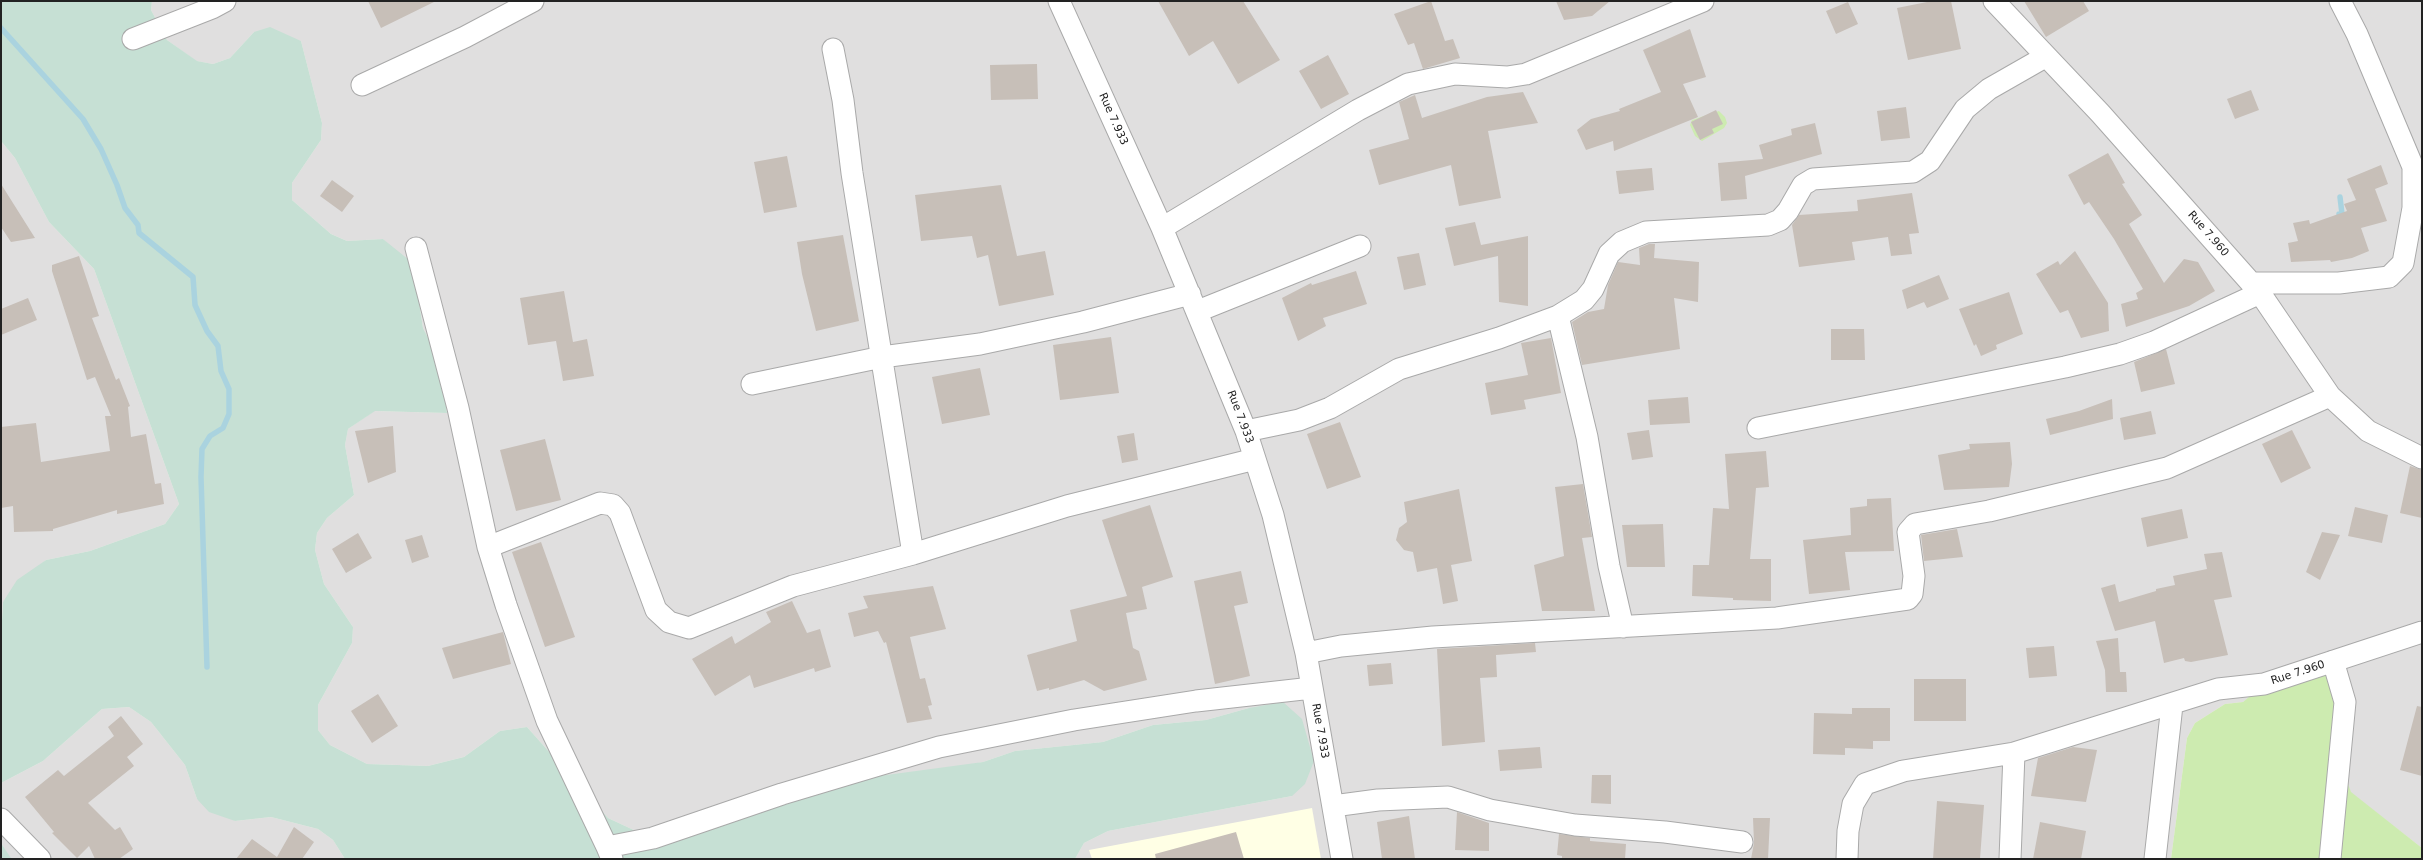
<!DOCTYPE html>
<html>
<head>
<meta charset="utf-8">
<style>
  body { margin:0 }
  #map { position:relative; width:2423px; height:860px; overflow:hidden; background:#f2efe9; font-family:"DejaVu Sans",sans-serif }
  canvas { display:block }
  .frame { position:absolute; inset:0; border:2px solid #222; pointer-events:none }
</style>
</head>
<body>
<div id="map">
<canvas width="2423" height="860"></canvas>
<div class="frame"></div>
</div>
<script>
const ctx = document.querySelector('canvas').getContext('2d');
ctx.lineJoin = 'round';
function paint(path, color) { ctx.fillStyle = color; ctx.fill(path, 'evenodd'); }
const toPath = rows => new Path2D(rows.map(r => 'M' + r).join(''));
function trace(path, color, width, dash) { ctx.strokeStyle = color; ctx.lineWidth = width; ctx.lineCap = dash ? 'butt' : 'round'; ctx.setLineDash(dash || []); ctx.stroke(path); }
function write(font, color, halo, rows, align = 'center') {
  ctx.font = font + ' "DejaVu Sans",sans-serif'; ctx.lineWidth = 4; ctx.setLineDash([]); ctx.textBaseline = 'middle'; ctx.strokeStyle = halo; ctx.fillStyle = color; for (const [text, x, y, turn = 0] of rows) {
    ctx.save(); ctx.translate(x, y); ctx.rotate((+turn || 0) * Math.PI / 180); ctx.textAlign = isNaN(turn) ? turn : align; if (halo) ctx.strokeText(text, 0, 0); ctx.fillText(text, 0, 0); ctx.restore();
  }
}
const residential = toPath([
  [152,1,2422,1,2422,848,2351,793,2333,743,2265,684,2243,702,2225,704,2195,723,2187,738,2171,859,1075,859,1084,843,1108,831,1292,796,1249,708,1206,720,1153,725,1103,742,1015,751,983,762,640,833,608,818,527,727,500,731,464,757,428,766,367,764,330,745,318,730,318,705,352,643,353,627,324,584,315,550,317,533,327,518,354,495,345,445,348,429,374,411,447,413,439,359,423,328,415,276,383,239,347,241,331,234,292,200,292,183,321,140,322,123,301,41,254,32,230,58,213,64,196,61,167,40,151,10],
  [1,141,15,158,49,222,94,269,179,504,165,524,90,551,46,560,3,602,1,639],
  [129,707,151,722,185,765,197,799,235,821,271,817,318,829,333,840,345,859,11,859,1,843,1,783,43,761,102,709]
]);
const education = toPath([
  [1312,808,1321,859,1092,859,1089,850]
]);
const grass = toPath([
  [1719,111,1725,117,1727,123,1724,128,1702,141,1695,136,1690,125,1692,120],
  [2331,661,2342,674,2333,744,2351,792,2422,848,2422,859,2171,859,2187,738,2195,723,2225,704,2243,702,2264,684]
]);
const wetland = toPath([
  [1,1,152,1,151,10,167,40,197,61,213,64,230,58,254,32,270,27,301,41,322,123,321,140,292,183,292,200,331,234,347,241,383,239,409,260,415,276,423,328,439,359,447,413,375,411,348,429,345,445,354,495,327,518,317,533,315,550,324,584,353,627,352,643,318,705,318,730,330,745,367,764,428,766,464,757,500,731,527,727,608,818,640,833,864,778,983,762,1015,751,1103,742,1153,725,1206,720,1249,708,1283,702,1302,719,1314,761,1305,784,1292,796,1108,831,1084,843,1075,859,345,859,333,840,318,829,271,817,235,821,209,812,197,799,185,765,151,722,129,707,102,709,43,761,1,783,1,639,3,602,17,580,46,560,90,551,165,524,179,504,94,269,49,222,15,158,1,141],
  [1,843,11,858,11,859,1,859]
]);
const stream = toPath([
  [1,28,83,119,101,149,117,185,125,208,138,225,139,233,193,277,195,305,207,331,218,346,221,371,229,389,229,414,223,428,210,436,202,449,201,477,207,667],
  [2339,214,2342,214,2340,197]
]);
const building = toPath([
  [368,1,436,1,381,28],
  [1158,1,1243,1,1280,60,1238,84,1213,41,1189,56],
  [1431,1,1445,41,1453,39,1460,58,1423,69,1414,43,1408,45,1394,14],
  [1556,1,1610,1,1592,16,1564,20],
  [1932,1,1951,1,1961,49,1908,60,1897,8],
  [2024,1,2083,1,2089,11,2046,37],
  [1848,2,1858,24,1836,34,1826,11],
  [1690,29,1706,77,1683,84,1698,117,1614,151,1613,141,1586,150,1577,130,1591,119,1620,111,1619,109,1661,92,1643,50],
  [1328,55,1349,94,1321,109,1299,71],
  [1037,64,1038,99,991,100,990,65],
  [2251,90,2259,110,2235,119,2227,99],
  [1523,92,1538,123,1488,131,1501,198,1459,206,1451,165,1379,185,1369,150,1409,139,1399,102,1415,95,1422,118,1487,97],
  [1906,107,1910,138,1881,141,1877,111],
  [1716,110,1723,124,1712,129,1714,133,1700,140,1691,122],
  [1815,123,1822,154,1745,176,1747,199,1721,201,1718,163,1763,159,1759,145,1792,135,1791,129],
  [2108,153,2125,183,2122,184,2142,215,2129,224,2164,283,2184,259,2198,262,2215,291,2189,306,2126,327,2121,304,2138,299,2136,293,2143,289,2114,239,2089,202,2084,205,2068,175],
  [787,156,797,207,764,213,754,162],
  [2381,165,2388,184,2375,189,2387,221,2361,228,2369,251,2352,258,2331,262,2330,260,2291,262,2288,243,2298,241,2293,223,2309,220,2310,224,2347,211,2344,204,2356,200,2347,179],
  [1652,168,1654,190,1619,194,1616,171],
  [332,180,354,196,342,212,320,196],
  [1,184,35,238,11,242,1,227],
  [1001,185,1017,256,1045,251,1054,295,999,306,988,255,977,258,972,236,921,241,915,195],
  [1912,193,1919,233,1909,234,1912,254,1891,256,1888,237,1852,242,1855,260,1799,267,1792,225,1799,215,1858,211,1857,200],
  [1475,222,1481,245,1528,236,1528,306,1499,302,1498,256,1454,266,1445,228],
  [843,235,859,321,816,331,802,274,797,242],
  [1649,244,1655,244,1654,258,1699,262,1698,302,1674,298,1680,349,1582,365,1572,322,1588,312,1604,309,1608,285,1618,262,1640,265,1639,248],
  [2075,251,2108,303,2109,331,2081,338,2068,310,2060,313,2036,274,2058,261,2060,265],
  [1419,253,1426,285,1404,290,1397,257],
  [79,256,99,316,92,318,116,380,119,378,130,406,128,407,131,437,146,434,155,484,161,483,164,504,117,514,117,510,53,529,53,531,14,532,13,506,1,508,1,427,36,423,41,462,110,451,105,416,111,416,95,377,87,380,52,271,52,265],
  [1356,271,1367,304,1323,318,1326,326,1298,341,1282,298,1311,283,1312,285],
  [1939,275,1949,299,1927,308,1924,302,1907,309,1902,290],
  [564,291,573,342,587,339,594,376,563,381,556,341,528,345,520,298],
  [2009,292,2023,334,1996,345,1997,349,1981,356,1976,344,1974,346,1959,309],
  [28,298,37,320,1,335,1,309],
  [1831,329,1864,329,1865,360,1831,360],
  [1111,337,1119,393,1060,400,1053,345],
  [1551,338,1561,393,1524,400,1526,409,1491,415,1485,383,1528,375,1521,343],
  [2166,349,2175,384,2141,392,2134,362],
  [980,368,990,415,942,424,932,377],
  [1688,397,1690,423,1650,425,1648,400],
  [2112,399,2113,419,2050,435,2046,419,2079,411],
  [2151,411,2156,434,2124,440,2120,418],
  [1340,422,1361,477,1327,489,1307,434],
  [393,426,396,472,368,483,355,431],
  [1649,430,1653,457,1632,460,1627,433],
  [2292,430,2311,468,2281,483,2262,444],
  [1134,433,1138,460,1122,463,1117,436],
  [545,439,561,500,516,511,500,450],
  [2010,442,2012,464,2009,487,1944,490,1938,455,1970,449,1969,444],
  [1766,451,1769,487,1756,488,1750,559,1771,559,1771,601,1733,600,1733,598,1692,596,1693,565,1709,565,1713,508,1729,509,1725,454],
  [2410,466,2422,470,2422,518,2400,513],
  [1583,484,1592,537,1582,538,1595,611,1542,611,1534,565,1564,556,1555,487],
  [1459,489,1472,561,1451,565,1458,601,1443,604,1437,568,1417,572,1413,552,1404,550,1396,540,1399,528,1407,522,1404,502],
  [1891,498,1894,551,1845,552,1850,590,1809,594,1803,540,1851,535,1850,508,1867,506,1867,499],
  [1150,505,1173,577,1142,587,1147,609,1126,613,1133,648,1139,651,1147,680,1104,691,1084,680,1049,690,1049,688,1037,691,1027,655,1077,641,1070,610,1127,596,1102,520],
  [2355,507,2388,515,2382,543,2348,536],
  [2182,509,2188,538,2147,547,2141,518],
  [1663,524,1665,567,1627,567,1622,525],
  [1957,529,1963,557,1924,561,1921,535],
  [2322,532,2340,535,2320,580,2306,572],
  [358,533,372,558,346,573,332,549],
  [422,535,429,557,412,563,405,540],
  [541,542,575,637,545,647,512,552],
  [2222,552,2232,597,2214,600,2228,655,2191,662,2185,661,2184,658,2164,663,2155,621,2115,631,2101,588,2115,584,2119,602,2156,591,2156,589,2175,585,2173,576,2207,569,2204,554],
  [1241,571,1248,603,1234,606,1250,676,1215,684,1194,581],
  [933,586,946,629,910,637,920,679,925,678,932,705,928,706,932,719,907,723,886,642,884,643,878,631,854,637,848,613,868,608,863,596],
  [792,601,807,633,820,629,831,667,815,672,814,668,754,688,750,675,715,696,692,659,732,636,735,644,771,622,766,612],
  [503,632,511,664,453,679,442,648],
  [2118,638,2120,672,2126,672,2127,692,2106,692,2105,670,2096,641],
  [1535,643,1536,652,1496,655,1497,677,1480,678,1485,742,1442,746,1437,649],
  [2054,646,2057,676,2029,678,2026,648],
  [1391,663,1393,684,1369,686,1367,665],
  [1914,679,1966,679,1966,721,1914,721],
  [378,694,398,726,372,743,351,711],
  [2417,706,2422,707,2422,776,2400,770],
  [1852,708,1890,708,1890,741,1873,741,1873,749,1845,748,1845,755,1813,754,1814,713,1852,714],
  [121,716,143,744,127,757,134,766,88,803,115,830,120,827,133,849,119,859,95,859,89,846,77,858,52,833,54,832,25,797,58,770,64,776,114,736,108,727],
  [1540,747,1542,768,1500,771,1498,750],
  [2073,747,2097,750,2086,802,2031,796,2038,758],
  [1592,775,1611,775,1611,804,1591,803],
  [1937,801,1984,805,1980,859,1933,859],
  [1457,812,1489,823,1489,851,1455,850],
  [1409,816,1415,859,1382,859,1377,822],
  [1753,818,1770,818,1768,859,1751,859,1754,843],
  [2040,822,2086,831,2081,859,2033,859],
  [294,827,314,842,302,859,236,859,252,839,277,857],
  [1236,832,1244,859,1156,859,1155,854],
  [1559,834,1590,838,1590,841,1626,844,1625,859,1562,859,1562,856,1557,855]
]);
const minor = toPath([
  [1059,1,1162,228,1246,431,1273,515,1306,653,1342,859],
  [1994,1,2100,113,2260,293,2330,396,2368,431,2422,458],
  [133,39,212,8,225,1],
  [833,49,843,100,852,173,913,554],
  [362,85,465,37,533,1],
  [1162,228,1358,110,1408,84,1455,74,1507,77,1526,74,1703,1],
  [416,248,458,408,488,547,506,605,547,721,607,847],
  [2251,283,2339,283,2389,277,2403,263,2413,208,2413,167,2357,34,2340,1],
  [1198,311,1360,246],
  [1558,316,1587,437,1609,566,1623,627],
  [752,384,882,357,980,344,1083,322,1190,294],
  [1758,428,2065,367,2120,354,2154,342,2260,293],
  [1246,431,1299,420,1330,408,1399,369,1499,338,1558,316,1584,300,1593,289,1609,254,1622,242,1646,232,1768,225,1780,220,1788,211,1803,185,1813,179,1913,172,1930,161,1965,109,1989,89,2045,57],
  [488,547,600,503,613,505,620,513,656,610,669,622,689,628,793,586,913,554,1067,506,1255,459],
  [1306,653,1341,646,1433,637,1777,618,1908,599,1912,594,1914,576,1908,532,1915,524,1989,511,2167,468,2330,396],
  [1333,806,1378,800,1448,797,1490,810,1575,825,1665,832,1742,842],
  [1,819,40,859],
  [612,859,607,847,653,838,782,794,939,747,1074,720,1196,701,1312,688],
  [1847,859,1848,831,1853,804,1865,784,1903,771,2014,753,2218,689,2264,684,2422,632],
  [2010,859,2014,753],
  [2155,859,2172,705],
  [2330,859,2345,702,2333,661]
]);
const streetNames = [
  ["Rue 7.933",1113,119,66],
  ["Rue 7.960",2208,234,49],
  ["Rue 7.933",1240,417,69],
  ["Rue 7.960",2298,673,-18],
  ["Rue 7.933",1320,731,80]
];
paint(residential, '#e0dfdf');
paint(education, '#ffffe5');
paint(grass, '#cdebb0');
paint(wetland, '#c6e0d4');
trace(stream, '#aad3df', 5.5);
paint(building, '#c7bfb8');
trace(minor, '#a9a9a9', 23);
trace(minor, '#fff', 21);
write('11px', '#222', '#fff', streetNames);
</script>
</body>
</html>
